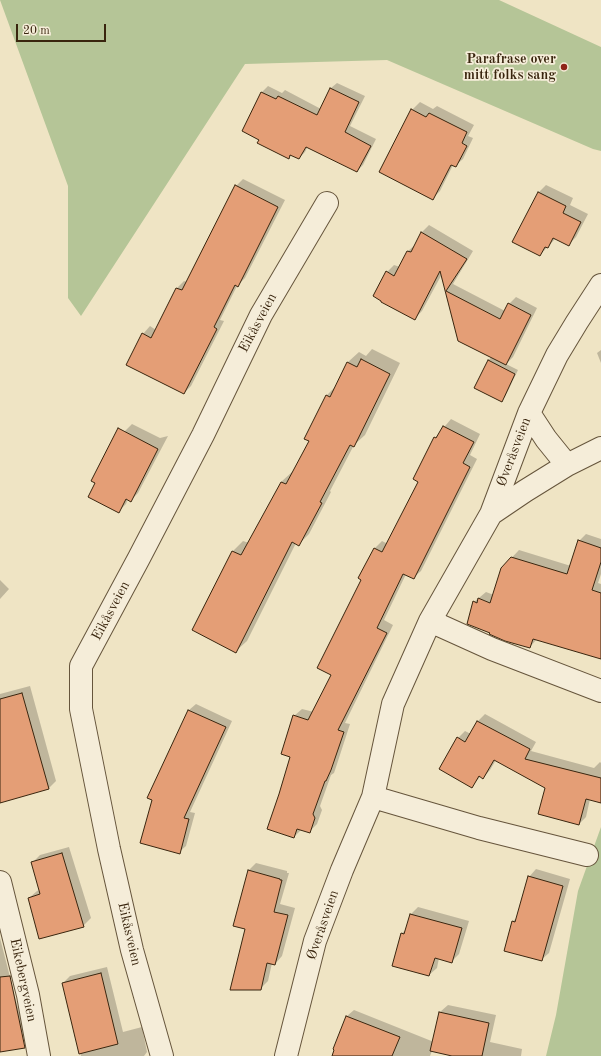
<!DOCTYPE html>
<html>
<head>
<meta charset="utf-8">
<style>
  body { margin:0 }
  #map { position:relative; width:601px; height:1056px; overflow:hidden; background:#efe4c4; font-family:"Old Standard TT",serif }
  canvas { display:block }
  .scale { position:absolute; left:16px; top:24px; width:90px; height:18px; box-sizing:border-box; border:2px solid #39250e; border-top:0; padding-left:5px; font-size:12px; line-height:14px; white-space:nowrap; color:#39250e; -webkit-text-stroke:3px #f5edd9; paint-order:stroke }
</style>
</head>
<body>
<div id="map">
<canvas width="601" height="1056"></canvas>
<div class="scale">20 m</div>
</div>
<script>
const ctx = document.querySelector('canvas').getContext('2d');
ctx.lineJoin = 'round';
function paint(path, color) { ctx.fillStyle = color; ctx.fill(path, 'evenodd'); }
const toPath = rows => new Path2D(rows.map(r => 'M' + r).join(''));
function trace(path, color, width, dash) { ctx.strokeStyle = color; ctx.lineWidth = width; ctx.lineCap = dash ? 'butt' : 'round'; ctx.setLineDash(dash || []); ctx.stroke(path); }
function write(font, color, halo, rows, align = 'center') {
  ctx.font = font + ' "Old Standard TT",serif'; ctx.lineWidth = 3.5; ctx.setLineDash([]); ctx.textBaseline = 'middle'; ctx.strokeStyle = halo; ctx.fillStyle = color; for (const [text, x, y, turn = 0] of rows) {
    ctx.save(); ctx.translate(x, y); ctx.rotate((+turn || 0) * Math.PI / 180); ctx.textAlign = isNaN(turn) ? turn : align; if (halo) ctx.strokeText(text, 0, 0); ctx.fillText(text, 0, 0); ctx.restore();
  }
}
const green = toPath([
  [0,0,499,0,601,47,601,151,593,149,387,60,245,64,81,316,68,298,68,186],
  [601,827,601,1056,546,1056,556,1015,578,891]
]);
const shadow = toPath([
  [337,83,365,96,350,126,376,139,363,165,357,171,308,146,305,152,299,158,292,155,288,158,261,139,243,130,262,92,268,86,282,93,285,90,321,109,331,88],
  [420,102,433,109,437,106,474,125,468,136,473,138,463,159,455,166,453,165,440,191,433,198,412,110],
  [243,179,285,200,245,278,237,286,220,320,224,321,191,386,184,393,143,334,150,326,156,330,177,288,184,281,187,282,236,186],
  [546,185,573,198,570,205,588,214,576,237,569,244,556,238,540,255,514,242,539,192],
  [429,225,473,251,453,284,505,311,509,304,516,297,537,308,513,357,506,364,518,370,505,397,501,400,488,360,492,357,459,340,442,274,422,311,415,318,387,272,394,265,400,267,408,251,416,244,422,232],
  [372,349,400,363,365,435,354,445,330,491,331,492,309,534,299,544,296,543,247,641,236,651,193,630,233,551,243,541,249,543,281,482,292,472,293,472,310,441,305,438,327,395,338,384,348,362,359,352,366,356],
  [601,350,601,363,597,353],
  [451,419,480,434,470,455,477,459,421,571,413,578,406,574,384,620,393,625,345,723,350,724,338,761,334,773,331,775,320,806,322,810,317,824,310,831,302,829,294,837,291,756,294,716,302,709,314,712,332,674,363,580,375,548,382,541,388,544,419,481,414,479,435,438],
  [132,424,160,438,168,436,138,493,131,500,128,499,126,504,118,512,128,447,125,431],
  [586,534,601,539,601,574,598,583,601,584,601,658,537,639,530,647,474,602,486,592,494,595,502,568,519,550,571,566,579,541],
  [0,580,9,589,0,599],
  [30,686,56,781,48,789,0,791,0,694],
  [196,704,232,721,190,812,195,813,186,846,179,852,153,800,148,797,189,710],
  [485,714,536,742,531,751,594,768,600,762,601,763,601,802,590,799,586,817,579,824,546,787,496,760,490,770,483,778,481,776,472,786,458,738,465,731,471,734,478,721],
  [69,847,91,918,83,926,29,898,37,891,40,890,33,862,40,855],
  [256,863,287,871,287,873,289,873,280,904,295,908,282,956,275,964,272,963,268,981,260,989,246,929,248,871],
  [536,869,570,879,549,953,541,960,513,921,518,917,529,877],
  [418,907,469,921,459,954,452,961,439,958,437,968,429,975,402,933,407,929,411,914],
  [0,938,19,1012,25,1010,31,1041,24,1047,0,1051],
  [107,967,123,1032,142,1027,147,1052,144,1056,81,1056,63,983,70,976],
  [448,1005,496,1015,490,1042,522,1049,521,1056,456,1056,432,1051,430,1056,332,1056,347,1016,354,1010,434,1042,440,1012]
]);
const building = toPath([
  [330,88,359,102,345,132,371,146,357,172,306,147,299,159,290,155,289,159,257,143,259,140,242,131,261,92,276,99,278,96,317,115,330,88],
  [411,109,426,117,429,113,467,132,462,143,467,146,456,167,451,165,433,200,379,172,411,109],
  [235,185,278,207,238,287,235,285,214,327,217,329,184,394,126,365,142,333,151,338,176,288,182,290,235,185],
  [538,192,566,206,563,213,581,222,569,246,553,238,548,248,545,247,540,256,512,242,538,192],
  [421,232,467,259,446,291,500,319,508,303,531,315,506,365,458,341,440,271,415,320,381,302,381,301,373,296,386,271,394,276,407,251,411,252,421,232],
  [361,359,390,374,354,447,350,445,320,502,322,503,299,546,292,542,236,653,192,630,232,551,241,555,281,482,286,484,309,441,304,439,326,395,330,397,347,362,357,367,361,359],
  [488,360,515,374,502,402,474,388,488,360],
  [443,426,474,442,463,463,470,467,414,579,403,574,377,628,387,633,338,730,344,732,331,770,326,781,325,781,313,814,315,818,310,833,297,829,294,838,267,829,279,794,290,757,281,754,293,715,308,720,331,675,317,668,361,580,358,578,374,548,382,552,418,482,413,479,434,437,436,438,443,426],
  [118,428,158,449,131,502,126,499,119,513,88,497,95,483,91,481,118,428],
  [578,540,601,548,601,562,592,590,601,593,601,659,533,639,530,648,505,641,489,634,490,633,467,624,473,601,477,603,478,598,490,603,501,568,511,557,567,574,578,540],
  [22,693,49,789,0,803,0,699,22,693],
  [188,710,226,727,184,818,189,819,180,854,140,843,152,800,147,798,188,710],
  [477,721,530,749,525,759,601,778,601,803,586,799,579,825,538,814,545,788,494,760,483,779,479,776,472,788,439,769,457,737,465,742,477,721],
  [62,853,84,927,39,939,28,898,40,894,31,862,62,853],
  [248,870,280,879,280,880,282,880,274,912,288,915,275,965,267,963,261,990,230,990,245,929,233,926,248,870],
  [528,876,563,886,542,961,504,951,512,921,515,922,528,876],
  [410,914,462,928,452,963,435,958,429,976,392,966,401,933,404,934,410,914],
  [101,973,118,1044,79,1054,62,983,101,973],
  [10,976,25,1048,0,1052,0,977,10,976],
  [439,1012,489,1023,482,1056,452,1056,430,1051,439,1012],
  [346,1016,400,1037,392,1056,332,1056,334,1050,333,1049,346,1016]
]);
const minor = toPath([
  [529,413,546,439,567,465],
  [491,514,525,491,567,465,601,448],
  [430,621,492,649,601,691],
  [373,797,479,828,587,855],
  [0,882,28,995,39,1056],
  [162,1056,132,950,109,849,81,709,81,666,139,558,203,435,261,315,327,203],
  [286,1056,315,941,342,870,373,797,393,704,430,621,491,514,529,413,557,355,577,322,601,285]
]);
const markers = [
  [564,67,4,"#8f2418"]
];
const poiNames = [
  ["Parafrase over",556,59],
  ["mitt folks sang",556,75]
];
const streetNames = [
  ["Eikåsveien",258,323,-62],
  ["Øveråsveien",514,452,-69],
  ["Eikåsveien",111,611,-62],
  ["Øveråsveien",323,925,-71],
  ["Eikåsveien",129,934,77],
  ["Eikebergveien",23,980,78]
];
paint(green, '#b5c597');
paint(shadow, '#0003');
paint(building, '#e49e76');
trace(building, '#39250e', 1);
trace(minor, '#66553c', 24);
trace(minor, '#f5edd9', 22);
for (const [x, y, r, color] of markers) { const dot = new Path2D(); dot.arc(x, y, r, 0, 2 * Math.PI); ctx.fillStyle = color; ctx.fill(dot); trace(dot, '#f5edd9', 1.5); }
write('bold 14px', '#39250e', '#f5edd9', poiNames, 'right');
write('14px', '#39250e', '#f5edd9', streetNames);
</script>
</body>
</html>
